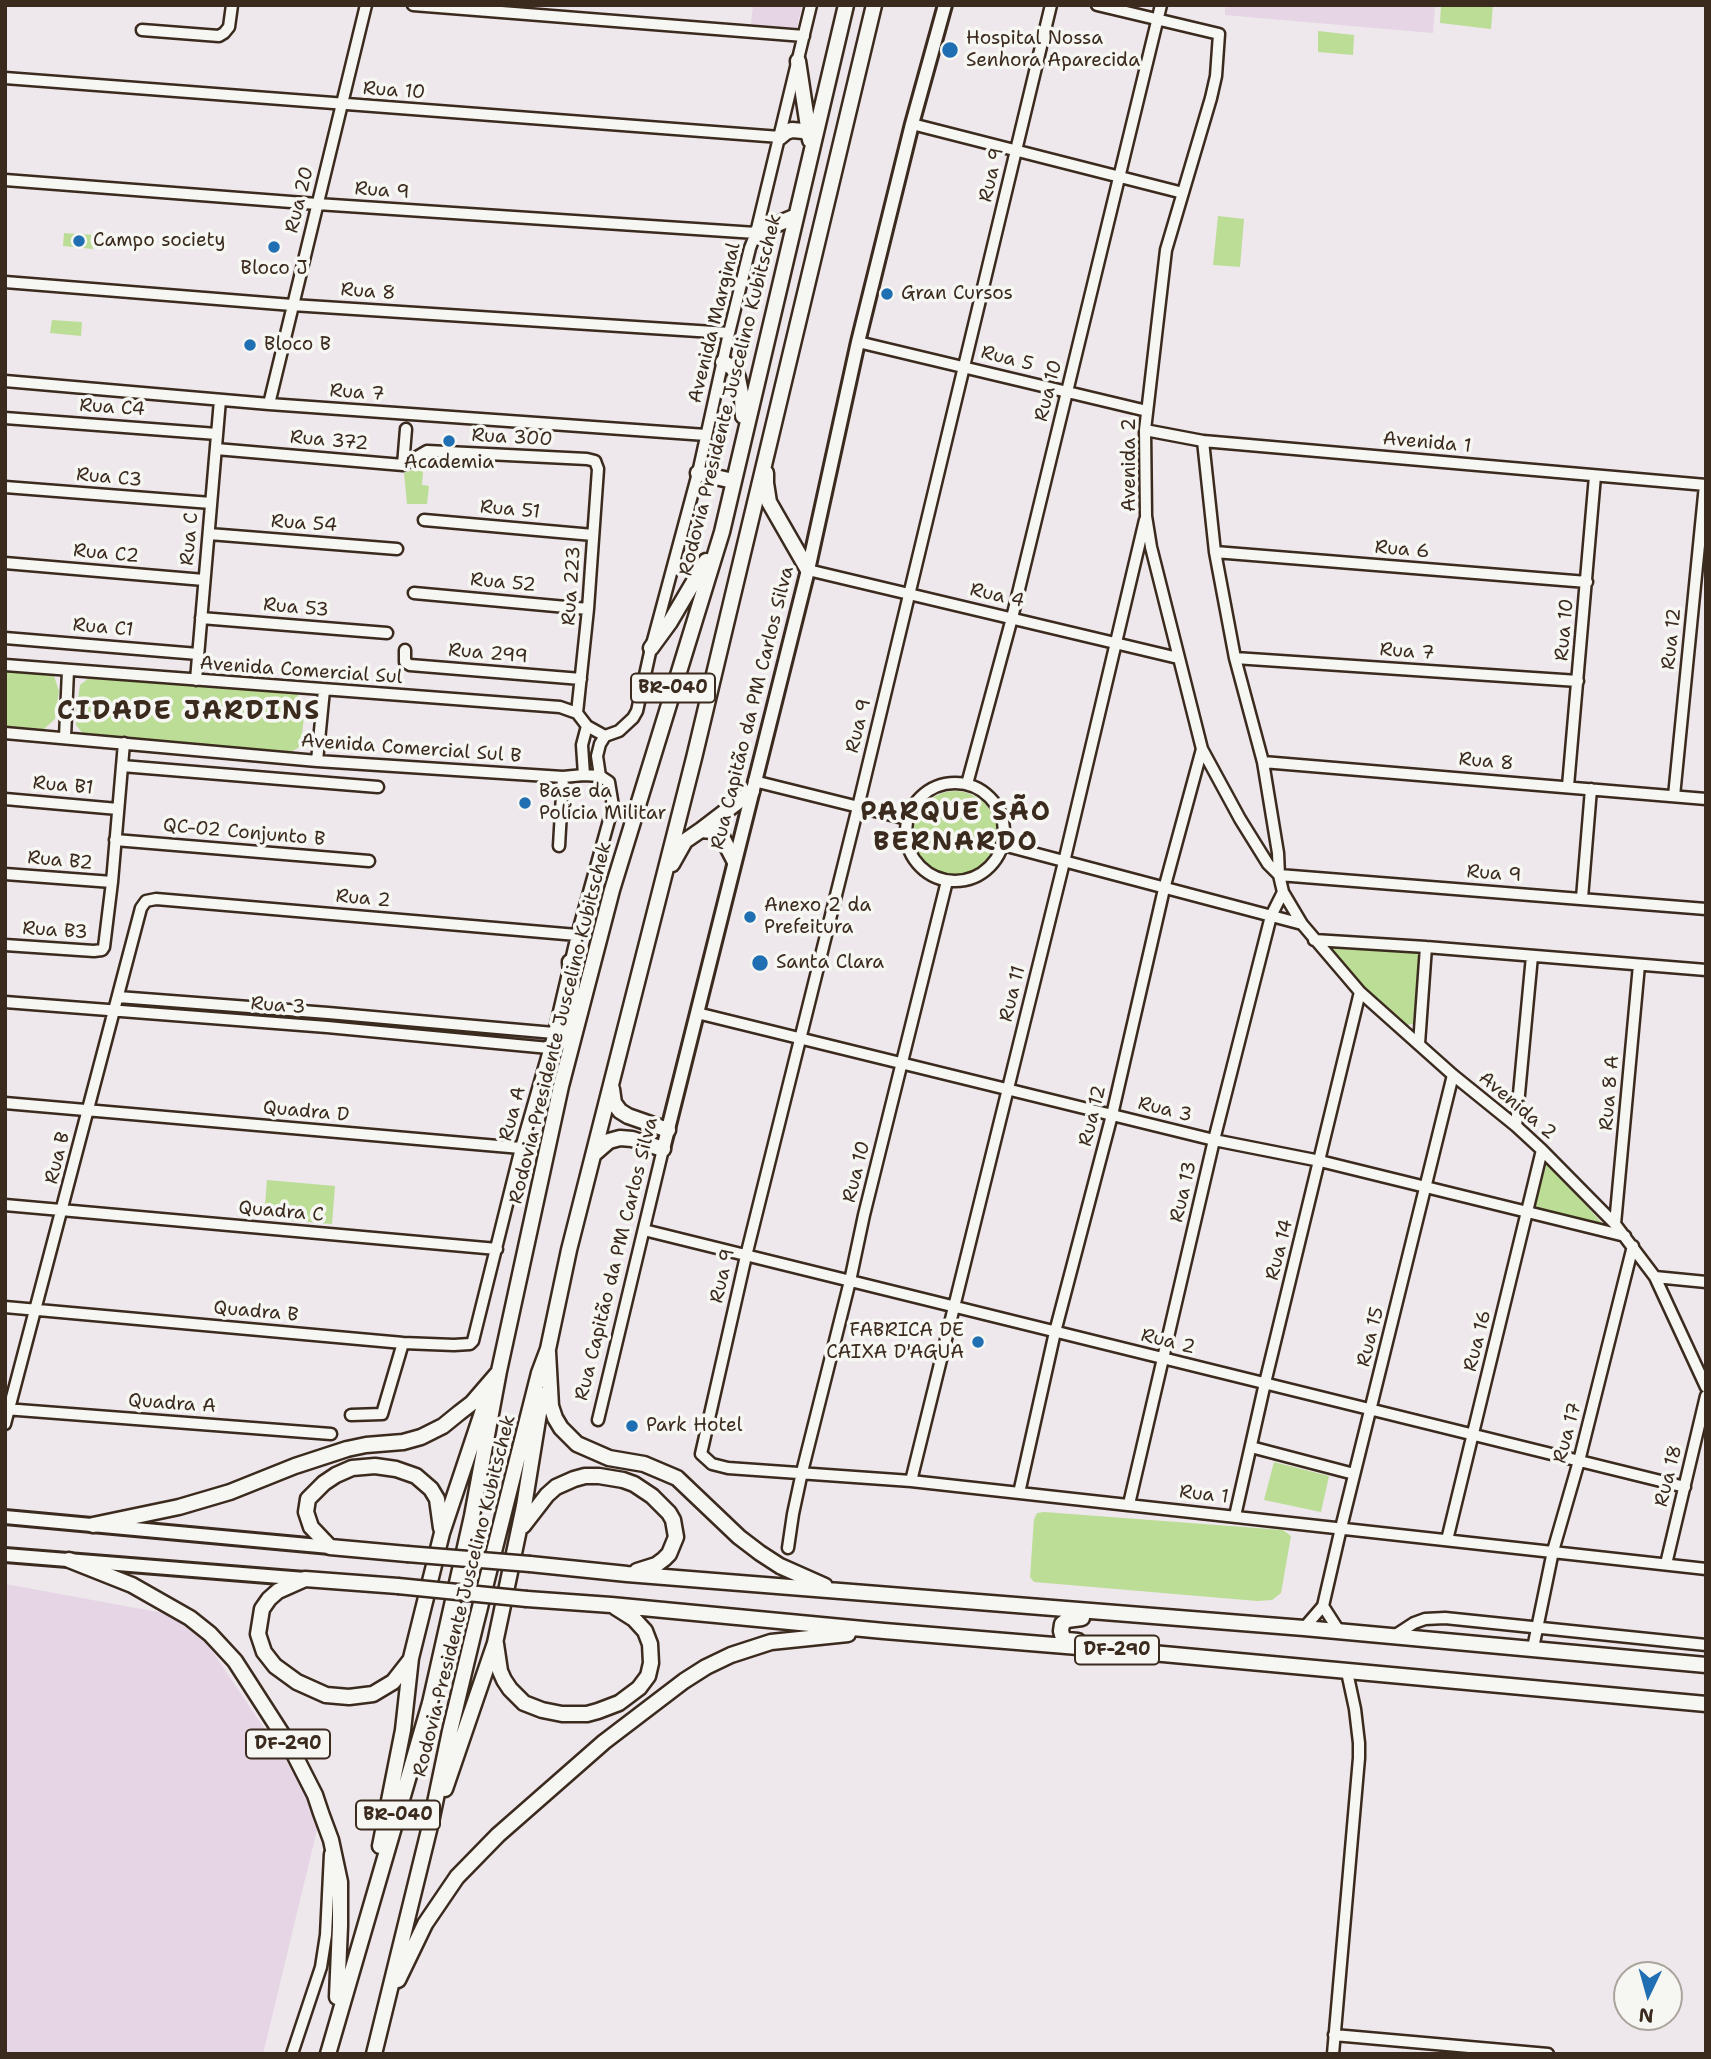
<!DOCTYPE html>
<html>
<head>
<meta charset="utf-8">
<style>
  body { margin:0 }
  #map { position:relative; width:1711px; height:2059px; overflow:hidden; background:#eee7ec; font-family:"Shantell Sans",sans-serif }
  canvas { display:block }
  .frame { position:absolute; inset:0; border:7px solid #3b2a1e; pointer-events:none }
  .north { position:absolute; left:1613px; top:1961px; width:70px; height:70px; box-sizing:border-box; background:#f6f6f2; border:2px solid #aba49d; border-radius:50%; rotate:185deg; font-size:19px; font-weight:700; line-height:28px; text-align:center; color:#3b2a1e }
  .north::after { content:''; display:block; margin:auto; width:24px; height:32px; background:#1f6fb2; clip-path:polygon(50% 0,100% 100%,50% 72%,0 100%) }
</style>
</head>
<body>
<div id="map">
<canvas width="1711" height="2059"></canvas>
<div class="frame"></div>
<div class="north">N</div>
</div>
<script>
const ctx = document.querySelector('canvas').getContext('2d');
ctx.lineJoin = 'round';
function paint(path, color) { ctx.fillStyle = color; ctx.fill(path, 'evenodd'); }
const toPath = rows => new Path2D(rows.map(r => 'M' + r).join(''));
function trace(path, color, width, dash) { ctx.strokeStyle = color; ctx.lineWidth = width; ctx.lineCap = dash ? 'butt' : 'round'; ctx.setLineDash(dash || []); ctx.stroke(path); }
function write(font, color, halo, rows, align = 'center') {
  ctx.font = font + ' "Shantell Sans",sans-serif'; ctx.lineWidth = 7; ctx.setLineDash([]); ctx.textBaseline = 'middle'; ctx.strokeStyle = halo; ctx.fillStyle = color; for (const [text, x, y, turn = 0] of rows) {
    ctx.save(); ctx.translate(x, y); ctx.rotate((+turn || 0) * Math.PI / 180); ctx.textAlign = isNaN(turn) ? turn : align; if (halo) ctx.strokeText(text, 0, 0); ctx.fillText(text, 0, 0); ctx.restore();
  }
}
const built = toPath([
  [753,5,802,5,797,28,751,24],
  [1225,5,1435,5,1433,33,1225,15],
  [5,1584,190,1618,321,1813,263,2054,5,2054]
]);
const green = toPath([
  [1441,5,1493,5,1491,29,1440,23],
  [1318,31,1354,35,1353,55,1318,52],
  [1218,216,1244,219,1240,267,1213,265],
  [64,233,94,235,93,249,63,246],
  [52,320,82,322,81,336,50,333],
  [413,470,423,471,422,485,429,486,427,504,407,504,404,473],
  [5,670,54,676,59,691,55,719,44,729,5,728],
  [90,677,297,694,305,705,301,746,289,753,84,735,76,725,77,706,80,685],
  '913 833a42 42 0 1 1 84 0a42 42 0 1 1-84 0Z',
  [1334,942,1415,947,1419,952,1413,1024,1407,1025,1367,990,1333,951,1331,947],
  [1547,1162,1611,1233,1533,1212],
  [267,1180,335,1186,332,1224,264,1218],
  [1274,1462,1329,1476,1321,1512,1264,1500],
  [1044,1512,1283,1530,1291,1536,1281,1593,1272,1600,1257,1601,1034,1582,1030,1577,1034,1519,1037,1513]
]);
const minor = toPath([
  [413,5,804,36],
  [1051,5,858,807,746,1256,701,1454,712,1464,728,1468,911,1481,1706,1569],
  [1097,5,1219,34,1216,76,1211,98,1166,250,1145,430,1146,516,1151,547,1202,749,1240,819,1268,864,1279,875],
  [142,30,219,36,224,33,229,27,232,5],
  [5,78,780,137],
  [912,124,1183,193],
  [5,180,317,204,756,233],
  [5,282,292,305,729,333],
  [858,342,1147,411],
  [5,381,269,404,706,435],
  [269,404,366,5],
  [5,418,217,434],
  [1145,430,1203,441,1706,485],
  [1203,441,1215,552,1235,658,1263,762,1278,853,1279,875,1283,892,1302,924,1360,992,1453,1075,1516,1126,1542,1150,1615,1224,1655,1277,1706,1387],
  [216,449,403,465,406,429],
  [403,465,427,451,587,459,595,461,598,469,588,609,577,713],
  [5,487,211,503],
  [424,520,593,535],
  [209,534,397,549],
  [1215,552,1587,582],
  [5,563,204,580],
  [808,570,1178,658],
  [414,593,588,609],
  [201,618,387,633],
  [5,638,198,654],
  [405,650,405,662,410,665,581,679],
  [1235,658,1578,681],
  [5,665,560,707,577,713,587,726,605,736,619,731,633,718,637,711,651,648,698,473,729,333,750,248,756,233,811,5],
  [196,680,220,400],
  [5,733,317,761,563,777,584,775,600,776,609,782,613,806,577,935,554,1033,521,1148,473,1341,470,1344,454,1345,403,1343,5,1307],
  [65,737,68,671],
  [317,761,324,690],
  [1263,762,1706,799],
  [122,766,378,787],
  [584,775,582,745,587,726],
  [600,776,597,756,600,744,605,736],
  [754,781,907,819],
  '906 832a49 49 0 1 1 98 0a49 49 0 1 1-98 0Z',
  [967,784,1012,618,1161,5],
  [1568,786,1595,476],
  [1674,796,1705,485],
  [5,799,118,809],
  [115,840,369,861],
  [1003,845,1302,924],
  [559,846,563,777],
  [5,874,112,882],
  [1279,875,1706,909],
  [1582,898,1591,789],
  [1314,940,1426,947,1706,970],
  [5,945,94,951,102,950,104,947,112,882,124,743],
  [118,997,328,1013,554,1033],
  [5,1002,327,1027,549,1048],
  [697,1013,1214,1140,1320,1161,1625,1236],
  [1419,1044,1426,947],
  [5,1103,521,1148],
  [1516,1126,1532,956],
  [5,1205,497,1249],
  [1615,1224,1639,965],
  [644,1230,1685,1487],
  [1655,1277,1706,1282],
  [5,1409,331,1434],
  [351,1415,382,1414,403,1343],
  [598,1420,663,1149],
  [5,1424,141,908,146,901,156,899,577,935],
  [1251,1447,1354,1474],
  [911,1481,1064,862,1145,520],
  [1019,1493,1055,1332,1112,1115,1164,889,1202,749],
  [1129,1504,1214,1140,1271,916,1283,892],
  [1235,1516,1265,1383,1360,992],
  [1447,1540,1542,1150],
  [788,1548,793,1514,802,1472,850,1281,864,1215,947,881],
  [1666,1564,1706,1396],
  [1323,1606,1341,1528,1453,1075],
  [1304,1628,1323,1606,1339,1631],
  [1394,1636,1414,1623,1425,1619,1445,1618,1706,1645],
  [1533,1648,1553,1551,1579,1461,1633,1246],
  [1334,2035,1548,2054],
  [292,2054,321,1967,326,1935,330,1854],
  [1333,2054,1359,1758,1359,1743,1355,1709,1347,1672]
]);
const major = toPath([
  [663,1149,808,570,858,342,912,124,945,5],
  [5,1517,330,1547],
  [5,1555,305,1579]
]);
const highway = toPath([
  [798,61,810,140],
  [780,137,786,132,792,130,803,131,809,134],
  [756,233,794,217],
  [723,362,733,368,738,378,742,398,743,416],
  [698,473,733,481],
  [766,473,766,483,769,502,808,570],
  [651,648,670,622,706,561],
  [701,830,712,831,722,837,734,860],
  [672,864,685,841,701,830,752,791],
  [565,1041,572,987,570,962],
  [612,1089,614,1103,620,1111,628,1116,668,1130],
  [594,1154,609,1141,620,1138,632,1139,663,1149],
  [548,1352,551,1406,555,1418,561,1428,577,1444,609,1458,644,1464,677,1478,739,1537,760,1553,780,1566,825,1586],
  [93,1525,179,1507,230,1492,295,1466,347,1449,366,1445,403,1442,421,1437,443,1426,459,1413,472,1403,497,1374],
  [523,1526,547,1495,556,1487,574,1479,585,1476,599,1476,623,1480,634,1484,652,1496,669,1513,673,1520,676,1537,669,1554,664,1559,656,1565,637,1571],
  [407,1554,330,1547,311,1527,306,1512,308,1499,324,1483,336,1475,352,1468,375,1466,396,1469,416,1476,431,1489,437,1499,441,1528],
  [69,1560,132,1585,190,1618,210,1634,235,1661,291,1748,315,1795,321,1813,331,1840,340,1882,340,1926,337,1997],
  [530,1564,627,1574,1304,1628,1706,1665],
  [398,1586,305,1579,278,1591,269,1599,262,1609,258,1634,264,1652,275,1666,297,1682,326,1695,349,1697,373,1694,393,1682,411,1659],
  [527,1599,611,1605,884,1631,1163,1654,1706,1704],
  [1078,1641,1067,1640,1063,1638,1061,1631,1062,1624,1067,1620,1082,1618],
  [496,1644,500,1671,504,1680,510,1689,524,1703,542,1710,562,1714,587,1714,598,1711,619,1703,639,1688,648,1676,651,1663,650,1644,645,1631,634,1619,615,1607],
  [445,1789,495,1643,524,1506,542,1395],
  [380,1846,403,1730,411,1658,442,1533,486,1401],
  [398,1980,425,1924,457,1877,498,1835,604,1742,684,1681,706,1667,731,1655,771,1642,848,1634],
  [328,2054,430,1703,472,1516,499,1371,561,1086,612,890,722,532,846,5],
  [374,2054,431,1822,450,1731,475,1627,539,1373,548,1349,569,1250,694,758,874,5]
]);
const highwayBridge = toPath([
  [407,1554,530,1564],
  [398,1586,527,1599]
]);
const markers = [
  [950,50,9,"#1f6fb2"],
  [79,241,7,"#1f6fb2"],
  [274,247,7,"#1f6fb2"],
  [887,294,7,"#1f6fb2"],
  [250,345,7,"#1f6fb2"],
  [449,441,7,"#1f6fb2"],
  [525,803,7,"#1f6fb2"],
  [750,917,7,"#1f6fb2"],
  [760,963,9,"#1f6fb2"],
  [978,1342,7,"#1f6fb2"],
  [632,1426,7,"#1f6fb2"]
];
const shields = [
  [673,688,84],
  [1117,1650,84],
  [288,1744,84],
  [398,1815,84]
];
const shieldNames = [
  ["BR-040",673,688],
  ["DF-290",1117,1650],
  ["DF-290",288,1744],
  ["BR-040",398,1815]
];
const poiNames = [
  ["Hospital Nossa",966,39],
  ["Senhora Aparecida",966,61],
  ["Campo society",93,241],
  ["Bloco J",274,269,"center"],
  ["Gran Cursos",901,294],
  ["Bloco B",264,345],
  ["Academia",449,463,"center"],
  ["Base da",539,792],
  ["Polícia Militar",539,814],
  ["Anexo 2 da",764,906],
  ["Prefeitura",764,928],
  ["Santa Clara",776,963],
  ["FABRICA DE",964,1331,"right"],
  ["CAIXA D'AGUA",964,1353,"right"],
  ["Park Hotel",646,1426]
];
const streetNames = [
  ["Rua 10",394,91,4],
  ["Rua 9",992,175,-77],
  ["Rua 9",382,191,4],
  ["Rua 20",300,200,-76],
  ["Rua 8",368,292,4],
  ["Avenida Marginal",715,323,-76],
  ["Rua 5",1007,359,14],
  ["Rua 10",1049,391,-76],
  ["Rua 7",357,393,4],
  ["Rodovia Presidente Juscelino Kubitschek",731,395,-76],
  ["Rua C4",112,408,4],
  ["Rua 300",512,438,3],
  ["Rua 372",329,441,5],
  ["Avenida 1",1427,443,5],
  ["Avenida 2",1130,465,-90],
  ["Rua C3",109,478,5],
  ["Rua 51",510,510,5],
  ["Rua 54",304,524,4],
  ["Rua C",190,539,-85],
  ["Rua 6",1402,550,5],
  ["Rua C2",106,554,5],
  ["Rua 52",503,583,5],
  ["Rua 223",572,586,-86],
  ["Rua 4",997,596,13],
  ["Rua 53",296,608,5],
  ["Rua C1",103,628,5],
  ["Rua 10",1565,630,-85],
  ["Rua 12",1672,639,-84],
  ["Rua 7",1407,652,4],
  ["Rua 299",488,654,5],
  ["Avenida Comercial Sul",301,671,4],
  ["Rua Capitão da PM Carlos Silva",753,708,-76],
  ["Rua 9",859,726,-76],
  ["Avenida Comercial Sul B",411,749,4],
  ["Rua 8",1486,762,5],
  ["Rua B1",63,786,5],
  ["QC-02 Conjunto B",244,833,5],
  ["Rua B2",60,861,5],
  ["Rua 9",1494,874,4],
  ["Rua 2",363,899,5],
  ["Rua B3",55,931,4],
  ["Rua 11",1013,994,-76],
  ["Rua 3",278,1006,4],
  ["Rodovia Presidente Juscelino Kubitschek",561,1023,-76],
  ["Rua 8 A",1610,1093,-85],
  ["Avenida 2",1517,1106,40],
  ["Rua 3",1165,1110,14],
  ["Quadra D",306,1112,5],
  ["Rua A",513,1114,-75],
  ["Rua 12",1093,1116,-76],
  ["Rua B",58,1158,-76],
  ["Rua 10",857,1172,-76],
  ["Rua 13",1184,1192,-77],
  ["Quadra C",281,1212,5],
  ["Rua 14",1280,1250,-76],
  ["Rua Capitão da PM Carlos Silva",617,1259,-76],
  ["Rua 9",723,1276,-77],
  ["Quadra B",256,1312,5],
  ["Rua 15",1371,1337,-76],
  ["Rua 16",1478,1341,-76],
  ["Rua 2",1168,1342,14],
  ["Quadra A",172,1404,4],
  ["Rua 17",1568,1433,-75],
  ["Rua 18",1669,1476,-76],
  ["Rua 1",1204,1495,6],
  ["Rodovia Presidente Juscelino Kubitschek",465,1596,-76]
];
const districtNames = [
  ["CIDADE JARDINS",189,712],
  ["PARQUE SÃO",956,813],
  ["BERNARDO",956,843]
];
paint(built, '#e5d5e5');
paint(green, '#bcdd96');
trace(minor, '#3b2a1e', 15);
trace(major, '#3b2a1e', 18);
trace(highway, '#3b2a1e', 19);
trace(minor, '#f6f6f2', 10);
trace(major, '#f6f6f2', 12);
trace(highway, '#f6f6f2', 14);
trace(highwayBridge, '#3b2a1e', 19, []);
trace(highwayBridge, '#f6f6f2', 14);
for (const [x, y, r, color] of markers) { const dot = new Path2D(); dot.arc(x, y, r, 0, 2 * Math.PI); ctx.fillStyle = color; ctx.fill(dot); trace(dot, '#f6f6f2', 2.5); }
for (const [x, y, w] of shields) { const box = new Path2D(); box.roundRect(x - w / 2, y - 14.5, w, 29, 5); ctx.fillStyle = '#f6f6f2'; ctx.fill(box); trace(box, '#3b2a1e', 2); }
write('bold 18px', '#3b2a1e', null, shieldNames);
write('19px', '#3b2a1e', '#f6f6f2', poiNames, 'left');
write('19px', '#3b2a1e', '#f6f6f2', streetNames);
ctx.letterSpacing = '2px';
write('bold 26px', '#3b2a1e', '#f6f6f2', districtNames);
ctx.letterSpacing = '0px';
</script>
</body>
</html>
